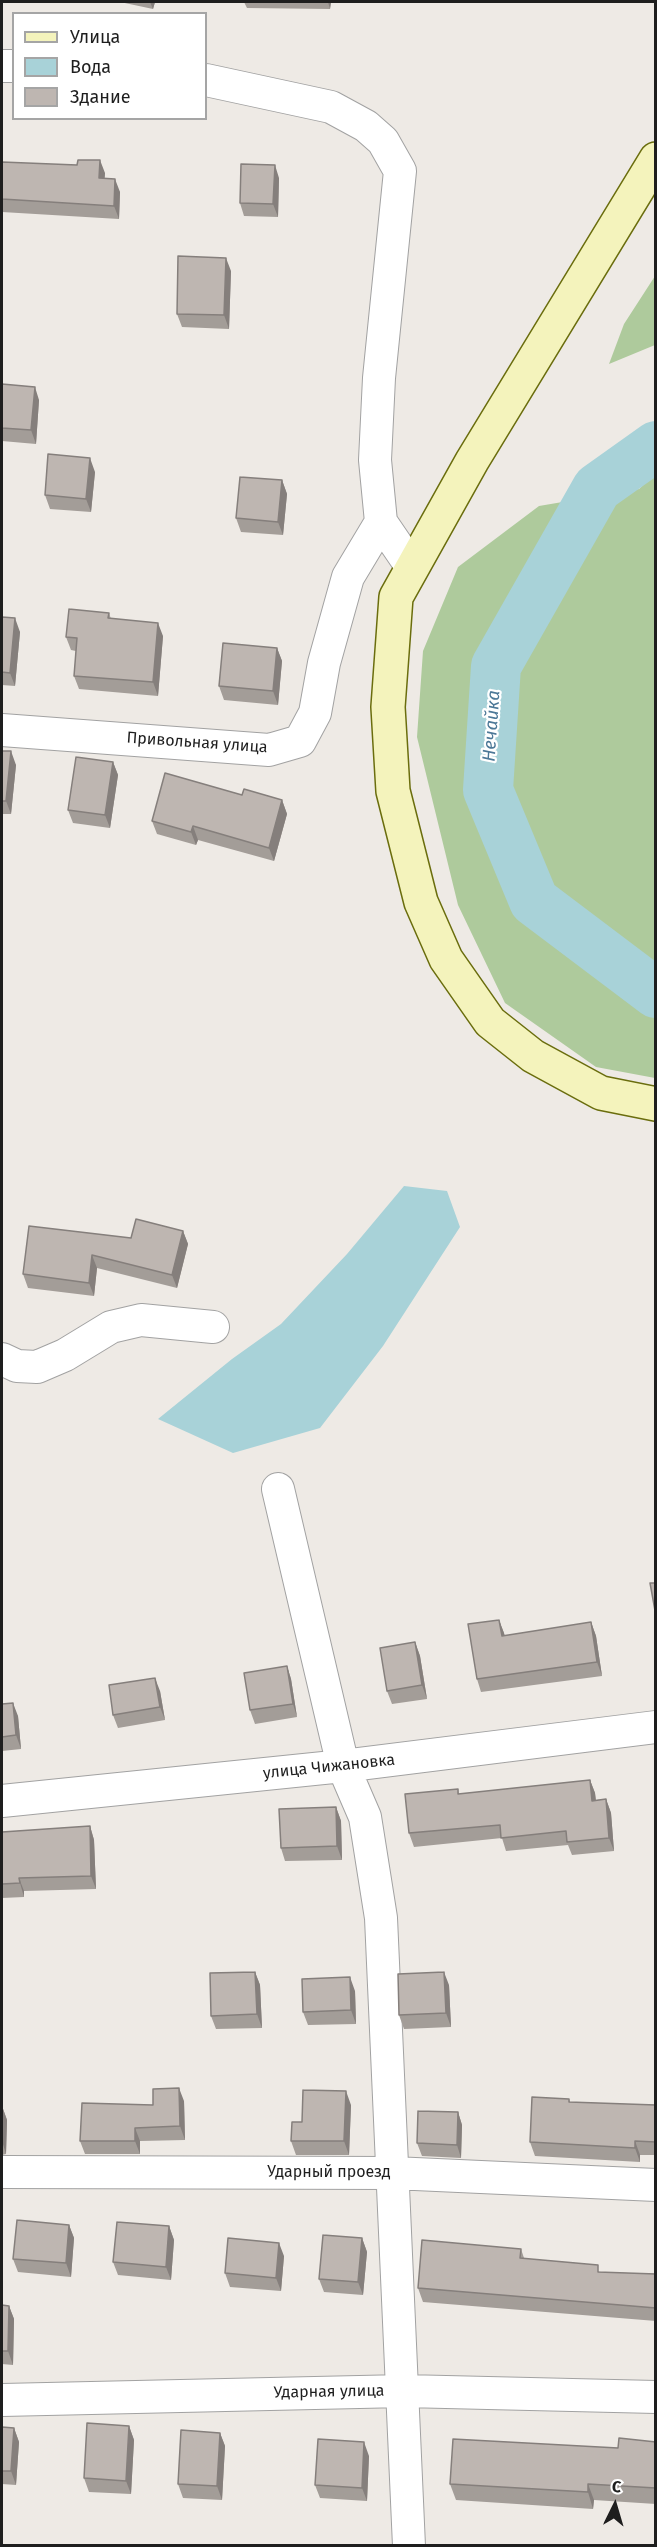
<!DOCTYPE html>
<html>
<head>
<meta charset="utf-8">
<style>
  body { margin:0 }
  #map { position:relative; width:657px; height:2547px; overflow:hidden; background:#eeeae5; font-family:"Fira Sans",sans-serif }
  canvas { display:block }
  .frame { position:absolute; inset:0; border:3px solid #1e1e1e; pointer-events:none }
  .legend { position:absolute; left:12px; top:12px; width:195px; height:108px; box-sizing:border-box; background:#fff; border:2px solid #a5a5a5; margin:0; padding:8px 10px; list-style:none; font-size:18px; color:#1e1e1e }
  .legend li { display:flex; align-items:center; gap:12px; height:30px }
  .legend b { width:30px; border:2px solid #a5a5a5 }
  .north { position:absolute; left:585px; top:2475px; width:60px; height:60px; -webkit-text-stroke:4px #fff; paint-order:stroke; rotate:5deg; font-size:16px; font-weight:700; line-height:24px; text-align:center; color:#1e1e1e }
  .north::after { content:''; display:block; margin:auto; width:21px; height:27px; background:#1e1e1e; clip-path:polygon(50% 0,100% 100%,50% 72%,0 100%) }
</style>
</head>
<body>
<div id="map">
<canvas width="657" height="2547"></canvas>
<div class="frame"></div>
<ul class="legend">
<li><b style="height:8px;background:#f4f3bc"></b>Улица</li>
<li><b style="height:16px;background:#a8d2d8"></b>Вода</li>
<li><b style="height:16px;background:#beb6b1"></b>Здание</li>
</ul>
<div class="north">С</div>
</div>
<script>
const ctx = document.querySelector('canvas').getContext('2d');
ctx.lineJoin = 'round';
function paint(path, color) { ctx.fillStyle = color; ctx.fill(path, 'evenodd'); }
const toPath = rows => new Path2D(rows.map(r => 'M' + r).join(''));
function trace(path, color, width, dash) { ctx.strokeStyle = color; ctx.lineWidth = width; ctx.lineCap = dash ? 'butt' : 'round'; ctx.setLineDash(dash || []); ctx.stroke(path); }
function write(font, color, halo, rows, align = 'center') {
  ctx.font = font + ' "Fira Sans",sans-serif'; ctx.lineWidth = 4.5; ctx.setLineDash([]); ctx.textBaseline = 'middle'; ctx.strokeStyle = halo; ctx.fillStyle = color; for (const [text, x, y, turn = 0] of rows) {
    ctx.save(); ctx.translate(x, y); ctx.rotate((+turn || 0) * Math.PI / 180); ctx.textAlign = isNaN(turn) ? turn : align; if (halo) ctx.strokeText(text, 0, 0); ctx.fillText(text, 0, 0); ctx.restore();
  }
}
const forest = toPath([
  [655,276,655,345,609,364,624,324],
  [655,474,655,1078,596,1067,505,1003,458,905,417,737,423,651,458,567,539,506,639,489]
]);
const water = toPath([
  [404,1186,447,1191,460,1227,383,1346,320,1428,233,1453,158,1419,232,1359,281,1324,347,1254]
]);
const river = toPath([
  [656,446,597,488,496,666,488,790,534,901,656,993]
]);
const street = toPath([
  [2,66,14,66],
  [206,80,331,107,366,126,383,141,400,171,379,378,375,460,381,522,411,566],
  [2,730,269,750,300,741,315,713,324,663,348,577,381,522],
  [2,1359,17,1366,37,1367,65,1355,111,1327,141,1320,213,1327],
  [278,1489,343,1766,365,1817,381,1918,409,2546],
  [2,1801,343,1766,656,1727],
  [2,2172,393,2173,656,2185],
  [2,2400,404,2391,656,2397]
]);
const secondary = toPath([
  [656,159,472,461,396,597,388,707,393,791,421,902,446,959,490,1022,533,1056,601,1093,656,1104]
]);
const wall = toPath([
  [51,2,79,2,79,3],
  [120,2,155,2,153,9],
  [244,2,331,2,330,9,247,8],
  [2,162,105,173,104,178,120,192,119,219,2,212],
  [279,178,278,217,244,216,240,203],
  [231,271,229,329,182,327,177,314],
  [2,384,39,400,36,444,2,441],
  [95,472,91,512,50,509,45,495],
  [282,480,287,494,283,535,241,532,236,518],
  [109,613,111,619,163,636,158,696,79,689,74,676,76,651,71,650,66,637],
  [2,617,20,632,15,686,2,685],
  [277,648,282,661,278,705,224,700,219,686],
  [2,751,16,765,11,814,2,814],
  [113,762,118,775,110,828,73,823,68,810],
  [242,795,282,800,287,814,274,861,198,840,196,845,157,834,152,821],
  [183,1231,188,1244,177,1288,97,1268,94,1296,28,1288,23,1274,131,1238],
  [499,1620,505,1636,591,1622,596,1636,602,1676,481,1692,477,1679],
  [415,1642,420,1656,427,1699,392,1704,387,1691],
  [287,1666,291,1679,297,1717,255,1724,250,1710],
  [160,1691,165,1720,118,1728,113,1715],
  [2,1704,18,1716,21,1749,2,1751],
  [590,1780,595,1793,596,1800,606,1799,611,1813,614,1851,572,1855,568,1845,506,1851,502,1838,414,1847,409,1833,458,1789,459,1794],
  [336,1807,341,1821,342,1860,285,1861,281,1848],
  [90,1826,94,1840,96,1889,24,1891,24,1897,2,1898,2,1832],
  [255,1972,260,1985,262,2028,216,2029,211,2016],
  [449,1985,451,2027,404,2029,399,2015],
  [355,1991,356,2024,308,2025,303,2012],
  [569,2099,570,2102,656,2105,656,2155,640,2155,640,2162,535,2156,530,2142],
  [184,2101,185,2140,140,2141,140,2154,85,2154,80,2141,153,2105],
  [351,2105,349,2155,296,2155,291,2141,302,2122],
  [2,2106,7,2120,6,2154,2,2155],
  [458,2112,462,2125,461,2158,422,2156,417,2143],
  [69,2225,74,2238,71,2277,18,2272,13,2259],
  [169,2226,174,2240,171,2280,118,2275,113,2262],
  [362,2238,367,2252,363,2295,324,2292,319,2279],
  [521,2249,524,2258,601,2272,656,2274,656,2321,423,2302,418,2288],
  [284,2256,281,2291,230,2287,225,2273],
  [2,2305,9,2306,14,2319,13,2365,2,2364],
  [129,2426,134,2440,131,2494,89,2492,84,2478],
  [2,2427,14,2428,19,2442,16,2485,2,2484],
  [220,2433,225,2446,222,2500,183,2498,178,2484],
  [656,2442,656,2504,594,2500,593,2509,456,2500,450,2484,618,2448],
  [369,2456,367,2501,320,2498,315,2485]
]);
const shadedWall = toPath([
  [150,2,155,2,153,9],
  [328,2,331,2,330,9],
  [100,160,105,173,104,192,99,178],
  [275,165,279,178,278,217,273,204],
  [115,179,120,192,119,219,114,206],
  [226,258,231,271,229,329,224,315],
  [35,387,39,400,36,444,31,430],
  [90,458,95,472,91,512,86,499],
  [282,480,287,494,283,535,278,522],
  [15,618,20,632,15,686,10,673],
  [158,623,163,636,158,696,153,682],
  [277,648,282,661,278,705,273,691],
  [11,751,16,765,11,814,6,801],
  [113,762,118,775,110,828,105,815],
  [282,800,287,814,274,861,269,848],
  [193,826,198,840,196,845,191,832],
  [183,1231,188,1244,177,1288,172,1275],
  [92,1255,97,1268,94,1296,89,1283],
  [499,1620,504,1633,507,1650,502,1636],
  [591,1622,596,1636,602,1676,597,1662],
  [415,1642,420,1656,427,1699,422,1685],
  [287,1666,291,1679,297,1717,293,1704],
  [155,1678,160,1691,165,1720,160,1707],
  [13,1703,18,1716,21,1749,16,1735],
  [590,1780,595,1793,597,1814,592,1801],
  [606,1799,611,1813,614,1851,609,1838],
  [336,1807,341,1821,342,1860,337,1846],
  [90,1826,94,1840,96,1889,91,1876],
  [19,1878,24,1891,24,1897,20,1883],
  [255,1972,260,1985,262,2028,257,2014],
  [444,1972,449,1985,451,2027,446,2013],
  [350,1977,355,1991,356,2024,351,2010],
  [179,2088,184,2101,185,2140,180,2126],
  [346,2091,351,2105,349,2155,344,2141],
  [2,2106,7,2120,6,2154,2,2141],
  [458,2112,462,2125,461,2158,457,2145],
  [135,2128,140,2141,140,2154,135,2141],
  [635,2141,640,2155,640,2162,635,2148],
  [69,2225,74,2238,71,2277,66,2263],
  [169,2226,174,2240,171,2280,166,2267],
  [362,2238,367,2252,363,2295,358,2282],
  [279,2243,284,2256,281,2291,276,2278],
  [9,2306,14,2319,13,2365,8,2351],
  [129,2426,134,2440,131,2494,126,2481],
  [14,2428,19,2442,16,2485,11,2471],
  [220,2433,225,2446,222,2500,217,2486],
  [364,2442,369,2456,367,2501,362,2488],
  [588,2484,594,2500,593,2509,588,2492]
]);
const building = toPath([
  [78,160,100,160,99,178,115,179,114,206,2,199,2,162,77,165,78,160],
  [241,164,275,165,273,204,240,203,241,164],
  [178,256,226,258,224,315,177,314,178,256],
  [2,384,35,387,31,430,2,428,2,384],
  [48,454,90,458,86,499,45,495,48,454],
  [240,477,282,480,278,522,236,518,240,477],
  [69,609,109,613,108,618,158,623,153,682,74,676,77,638,66,637,69,609],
  [2,617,15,618,10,673,2,672,2,617],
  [223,643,277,648,273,691,219,686,223,643],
  [2,751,11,751,6,801,2,801,2,751],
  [76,757,113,762,105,815,68,810,76,757],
  [165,773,242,795,244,789,282,800,269,848,193,826,191,832,152,821,165,773],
  [136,1219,183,1231,172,1275,92,1255,89,1283,23,1274,29,1226,131,1238,136,1219],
  [650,1583,656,1583,656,1616,650,1583],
  [499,1620,502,1636,591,1622,597,1662,477,1679,468,1624,499,1620],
  [415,1642,422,1685,387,1691,380,1648,415,1642],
  [287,1666,293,1704,250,1710,244,1673,287,1666],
  [155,1678,160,1707,113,1715,109,1685,155,1678],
  [13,1703,16,1735,2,1737,2,1704,13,1703],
  [590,1780,592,1801,606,1799,609,1838,567,1842,566,1831,501,1838,500,1825,409,1833,405,1794,458,1789,458,1794,590,1780],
  [336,1807,337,1846,281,1848,279,1809,336,1807],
  [90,1826,91,1876,19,1878,20,1883,2,1884,2,1832,90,1826],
  [255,1972,257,2014,211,2016,210,1973,255,1972],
  [444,1972,446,2013,399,2015,398,1974,444,1972],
  [350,1977,351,2010,303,2012,302,1979,350,1977],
  [179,2088,180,2126,135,2128,135,2141,80,2141,82,2103,153,2105,153,2089,179,2088],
  [303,2090,346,2091,344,2141,291,2141,292,2122,302,2122,303,2090],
  [532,2097,569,2099,569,2102,656,2105,656,2142,635,2141,635,2148,530,2142,532,2097],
  [418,2111,458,2112,457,2145,417,2143,418,2111],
  [17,2220,69,2225,66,2263,13,2259,17,2220],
  [117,2222,169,2226,166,2267,113,2262,117,2222],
  [323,2235,362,2238,358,2282,319,2279,323,2235],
  [228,2238,279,2243,276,2278,225,2273,228,2238],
  [422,2240,521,2249,520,2258,598,2265,598,2272,656,2274,656,2308,418,2288,422,2240],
  [2,2305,9,2306,8,2351,2,2351,2,2305],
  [87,2423,129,2426,126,2481,84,2478,87,2423],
  [2,2427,14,2428,11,2471,2,2471,2,2427],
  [181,2430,220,2433,217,2486,178,2484,181,2430],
  [619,2438,656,2442,656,2488,588,2484,588,2492,450,2484,453,2439,618,2448,619,2438],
  [318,2439,364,2442,362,2488,315,2485,318,2439]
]);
const streetNames = [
  ["Привольная улица",197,743,4],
  ["улица Чижановка",329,1767,-6],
  ["Ударный проезд",329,2173],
  ["Ударная улица",329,2392,-1]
];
const waterNames = [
  ["Нечайка",492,726,-86]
];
paint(forest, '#aeca9c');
paint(water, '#a8d2d8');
trace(river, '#a8d2d8', 50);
trace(street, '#a2a2a2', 34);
trace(secondary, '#6a6d0d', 36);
trace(street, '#fff', 32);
trace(secondary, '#f4f3bc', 33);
paint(wall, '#a39d98');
paint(shadedWall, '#857f7c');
paint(building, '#beb6b1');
trace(building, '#857f7c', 1.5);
write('16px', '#1e1e1e', '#fff', streetNames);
write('italic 18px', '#4c7897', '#fff', waterNames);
</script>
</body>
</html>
